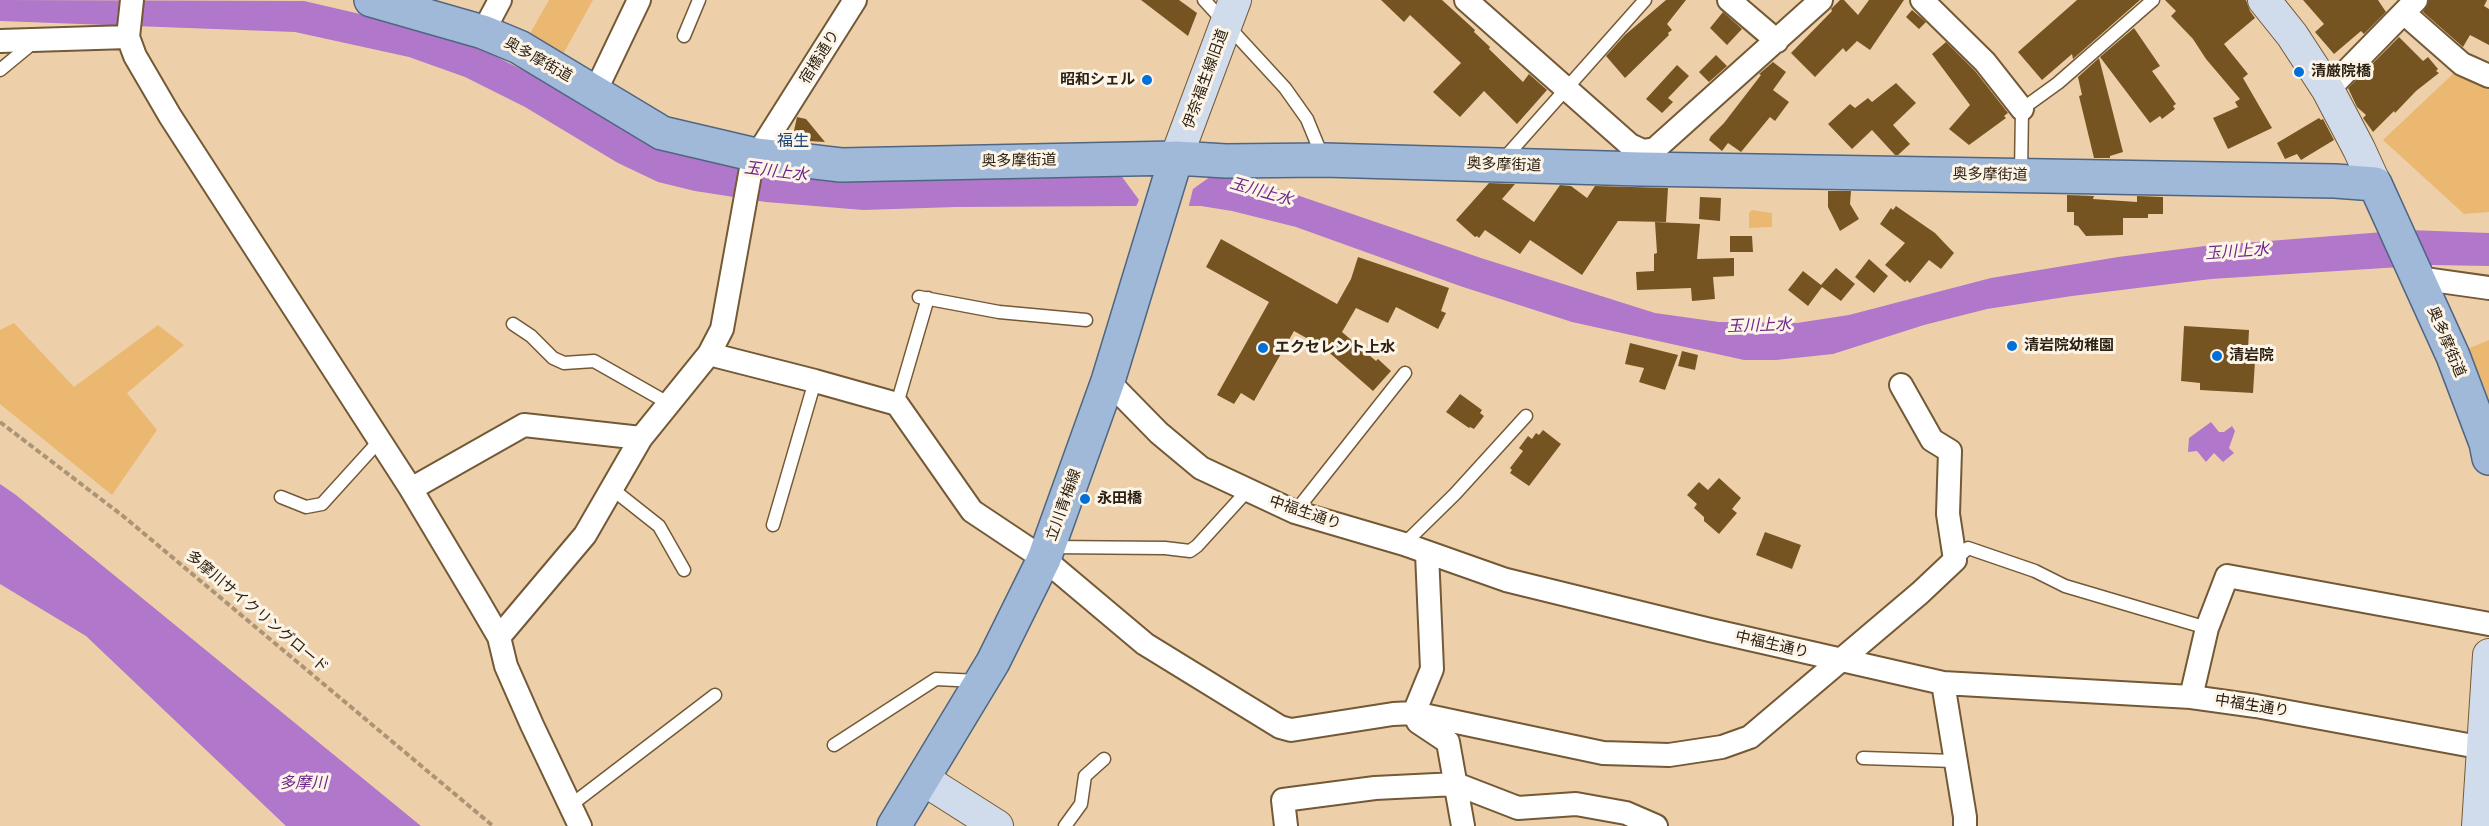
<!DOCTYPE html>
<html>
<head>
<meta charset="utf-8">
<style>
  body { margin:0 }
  canvas { display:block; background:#edd0a9 }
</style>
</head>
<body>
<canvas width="2489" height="826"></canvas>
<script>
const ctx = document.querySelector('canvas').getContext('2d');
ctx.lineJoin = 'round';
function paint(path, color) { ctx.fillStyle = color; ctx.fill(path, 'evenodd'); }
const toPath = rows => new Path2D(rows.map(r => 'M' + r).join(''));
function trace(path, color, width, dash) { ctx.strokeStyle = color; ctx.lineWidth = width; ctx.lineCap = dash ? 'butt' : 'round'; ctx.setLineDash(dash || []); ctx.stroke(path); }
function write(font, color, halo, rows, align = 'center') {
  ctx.font = font + ' Helvetica,"Noto Sans JP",sans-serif'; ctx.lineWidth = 6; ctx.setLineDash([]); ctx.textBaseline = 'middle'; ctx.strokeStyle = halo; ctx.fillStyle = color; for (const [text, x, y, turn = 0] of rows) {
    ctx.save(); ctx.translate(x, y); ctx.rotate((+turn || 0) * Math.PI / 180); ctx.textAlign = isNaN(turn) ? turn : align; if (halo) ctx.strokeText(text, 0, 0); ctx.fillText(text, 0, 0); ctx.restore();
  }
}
const green = toPath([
  [549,0,593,0,562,56,528,37],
  [2457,70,2489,85,2489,212,2464,214,2383,140],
  [1752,210,1772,213,1772,227,1749,228,1749,213],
  [14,323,74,387,158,325,184,345,127,393,157,430,112,495,0,404,0,330],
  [2489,340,2489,441,2458,353]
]);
const water = toPath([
  [0,0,304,1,412,26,475,46,582,100,650,144,680,155,741,165,1181,175,1229,178,1285,191,1481,258,1655,313,1719,322,1797,323,1849,315,1991,278,2118,257,2205,246,2409,230,2489,233,2489,266,2432,265,2211,279,2072,296,1987,309,1924,325,1833,354,1776,360,1744,360,1572,322,1460,286,1296,227,1232,211,1201,206,1136,206,956,207,863,210,766,202,695,191,658,182,618,163,525,107,465,77,409,57,295,32,0,21],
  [2211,422,2219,432,2224,432,2232,426,2235,431,2229,448,2234,453,2223,462,2214,453,2206,462,2197,451,2188,452,2189,438],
  [0,484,16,495,421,826,286,826,86,636,0,584]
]);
const pier = toPath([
  [1117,170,1214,174,1193,189,1188,209,1135,209,1139,200]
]);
const building = toPath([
  [1141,0,1179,0,1197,13,1188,36],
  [1381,0,1442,0,1475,30,1474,32,1490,47,1489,49,1523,82,1529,74,1547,90,1517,124,1484,91,1460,117,1433,92,1461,63,1410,15,1404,22],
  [1666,0,1686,0,1667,24,1672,30,1668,33,1669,35,1625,78,1606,56,1625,35],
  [1840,0,1844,0,1858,15,1869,0,1904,0,1870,50,1857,41,1846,52,1843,48,1815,77,1791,53,1832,11,1831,9],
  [2077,0,2140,0,2073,59,2072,54,2042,80,2018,52],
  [2165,0,2246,0,2250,11,2255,18,2224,44,2248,74,2243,78,2272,128,2228,149,2213,118,2238,107,2235,102,2240,99,2206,59,2193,39,2171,16,2176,11],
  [2303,0,2378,0,2386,12,2364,34,2361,31,2334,54,2315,32,2324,24],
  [2429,0,2487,0,2484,6,2489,9,2489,45,2470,35,2463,47,2423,12],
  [1912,10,1926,22,1919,29,1906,17],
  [1723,12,1742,29,1727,45,1710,28],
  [2134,28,2160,66,2152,71,2176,104,2173,106,2175,109,2162,119,2160,116,2150,123,2100,57],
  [2399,37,2423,61,2428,57,2438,69,2436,71,2439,73,2416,91,2395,113,2394,111,2373,132,2363,118,2366,115,2357,107,2348,88],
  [1946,42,1975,71,2008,113,2004,116,2006,118,1969,145,1949,129,1970,105,1932,54],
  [1716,55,1727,66,1709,82,1699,72],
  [2099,58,2123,152,2110,156,2110,158,2094,158,2079,96,2082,95,2078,77],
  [1773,62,1786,72,1773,90,1789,102,1775,121,1770,117,1741,152,1728,143,1722,151,1709,140,1711,136,1724,123,1761,75,1759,74],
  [1677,65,1689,76,1668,98,1673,102,1662,113,1646,99],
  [1896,83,1916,103,1893,125,1910,144,1898,155,1895,155,1872,130,1852,149,1828,124,1850,104,1855,108,1868,98,1872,102],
  [797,117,806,119,825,142,792,140],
  [2319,118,2321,120,2323,119,2334,140,2301,160,2297,154,2285,159,2277,143],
  [1489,183,1515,184,1502,199,1534,222,1560,185,1571,186,1587,198,1595,186,1668,188,1666,222,1618,221,1582,275,1530,240,1520,254,1485,230,1479,238,1477,236,1475,237,1456,220],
  [1828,191,1851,191,1850,204,1859,219,1840,231,1828,207],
  [2067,195,2094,196,2093,199,2137,202,2137,196,2163,197,2163,214,2148,214,2148,218,2123,218,2123,235,2086,236,2078,226,2074,225,2074,212,2067,212],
  [1700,197,1721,198,1720,221,1699,219],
  [1896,206,1935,233,1954,253,1941,269,1929,260,1910,283,1907,280,1905,282,1885,265,1905,243,1880,224,1891,208,1893,210],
  [1655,222,1700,224,1697,259,1734,258,1734,276,1713,277,1715,299,1692,301,1691,288,1637,290,1636,272,1654,271,1654,254,1657,253],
  [1730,236,1752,236,1753,252,1730,252],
  [1221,239,1337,304,1351,279,1358,257,1449,288,1441,311,1446,313,1438,329,1396,307,1388,323,1356,308,1342,332,1376,361,1378,359,1391,371,1373,391,1324,348,1294,331,1254,401,1241,393,1234,404,1217,395,1269,302,1206,267],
  [1869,259,1888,276,1874,293,1855,277],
  [1836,268,1855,284,1841,301,1822,287,1808,306,1788,290,1803,271,1821,285],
  [2184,326,2249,330,2248,350,2253,350,2252,361,2255,361,2253,393,2200,390,2200,383,2181,381],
  [1630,343,1678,355,1665,390,1639,382,1644,368,1625,364],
  [1682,351,1698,355,1695,370,1678,366],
  [1460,394,1482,410,1480,413,1484,416,1474,429,1470,427,1469,428,1446,412],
  [1543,430,1561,444,1529,486,1510,473,1512,470,1510,468,1523,451,1519,448,1528,436,1532,439,1536,433,1539,435],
  [1719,478,1741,498,1732,509,1737,513,1719,534,1704,521,1704,517,1694,508,1697,504,1687,495,1699,482,1708,490],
  [1765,532,1801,545,1792,569,1756,555]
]);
const path = toPath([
  [0,422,123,516,493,826]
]);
const lane = toPath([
  [1204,0,1285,88,1307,119,1323,158],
  [684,36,699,0],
  [0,70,34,42],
  [1502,161,1645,0],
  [2021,174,2022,109,2058,83,2153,0],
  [919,297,999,312,1086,320],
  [513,324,531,336,553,358,564,363,594,361,668,403],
  [897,404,928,298],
  [611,488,659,526,684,570],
  [281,497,306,507,322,504,380,440],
  [1295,512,1405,373],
  [773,525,815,381],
  [1404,544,1455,494,1526,416],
  [1050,547,1165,548,1190,551,1197,546,1247,491],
  [1955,560,1968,548,2035,571,2065,586,2207,628],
  [834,745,936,679,978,681],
  [1863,758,1954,761],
  [571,805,715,695],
  [1065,826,1081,804,1085,776,1104,759]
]);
const street = toPath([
  [132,0,128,37,135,56,170,116,411,489,478,601,499,637,506,666,532,725,580,826],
  [1466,0,1630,145,1643,151],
  [1729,0,1777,41],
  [1922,0,1985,62,2022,109],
  [2405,14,2462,64,2489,76],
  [483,32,500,0],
  [0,41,128,37],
  [2328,90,2416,0],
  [595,92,639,0],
  [1641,169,1643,151,1655,149,1821,0],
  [2418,278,2489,288],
  [709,354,815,381,897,404,972,511,1044,559,1145,644,1280,727,1291,730,1393,714,1414,713,1603,753,1669,755,1722,747,1750,737,1920,593,1955,560,1948,514,1950,451,1932,440,1901,385],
  [1108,381,1159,433,1201,468,1295,512,1404,544,1506,580,1710,630,1943,683,2191,697,2256,706,2489,749],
  [411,489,524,425,641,438],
  [1427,553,1432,669,1414,713,1418,722,1448,742,1463,826],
  [499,637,585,535,641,438,709,354,722,329,752,163,855,0],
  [1943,683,1965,817,1965,826],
  [2191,697,2207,628,2227,576,2489,624],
  [1286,826,1283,800,1375,788,1456,784,1518,808,1576,804,1626,813,1656,826]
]);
const secondary = toPath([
  [2264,0,2292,35,2328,90,2359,149,2375,184],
  [1176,158,1235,0],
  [923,779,997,826],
  [2478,826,2489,655]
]);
const primary = toPath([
  [371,0,483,32,519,47,662,133,756,155,841,165,1176,158,1226,161,1324,160,1641,169,2335,181,2375,184,2453,356,2486,443,2489,458],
  [894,826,993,662,1044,559,1108,381,1176,158]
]);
const markers = [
  [2299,72,6,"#0070d8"],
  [1147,80,6,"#0070d8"],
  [2012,346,6,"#0070d8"],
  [1263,348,6,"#0070d8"],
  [2217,356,6,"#0070d8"],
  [1085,499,6,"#0070d8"]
];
const streetNames = [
  ["宿橋通り",820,57,-58],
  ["奥多摩街道",538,60,29],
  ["伊奈福生線旧道",1206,79,-70],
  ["奥多摩街道",1019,161,-1],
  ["奥多摩街道",1504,165,2],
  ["奥多摩街道",1990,175,1],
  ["奥多摩街道",2446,342,67],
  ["立川青梅線",1064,505,-70],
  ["中福生通り",1305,513,19],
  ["多摩川サイクリングロード",257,612,40],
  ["中福生通り",1772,645,13],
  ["中福生通り",2252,706,9]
];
const poiNames = [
  ["清厳院橋",2311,72],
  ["昭和シェル",1135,80,"right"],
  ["清岩院幼稚園",2024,346],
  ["エクセレント上水",1275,348],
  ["清岩院",2229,356],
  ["永田橋",1097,499]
];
const neighbourhoodNames = [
  ["福生",793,142]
];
const waterNames = [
  ["玉川上水",776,172,7],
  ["玉川上水",1261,192,16],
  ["玉川上水",2237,252,-4],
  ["玉川上水",1759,326,-2],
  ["多摩川",303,784]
];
paint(green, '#ebb872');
paint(water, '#b077ca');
paint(pier, '#edd0a9');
paint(building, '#765422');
trace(lane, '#735936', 15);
trace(street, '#735936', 26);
trace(secondary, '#735936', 34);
trace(primary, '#4f6682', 36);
trace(path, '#ac9577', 4, [6, 3]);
trace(lane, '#fff', 12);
trace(street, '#fff', 22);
trace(secondary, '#d0dcec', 32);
trace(primary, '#a1b9d9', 33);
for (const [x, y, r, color] of markers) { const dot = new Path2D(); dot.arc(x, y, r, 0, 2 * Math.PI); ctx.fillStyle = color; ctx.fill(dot); trace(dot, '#fdf4e8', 2); }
write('15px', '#2c2112', '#fdf4e8', streetNames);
write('bold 15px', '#2c2112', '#fdf4e8', poiNames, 'left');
write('16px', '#1a4579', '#fdf4e8', neighbourhoodNames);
write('italic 16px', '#6c2589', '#fdf4e8', waterNames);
</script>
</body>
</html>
